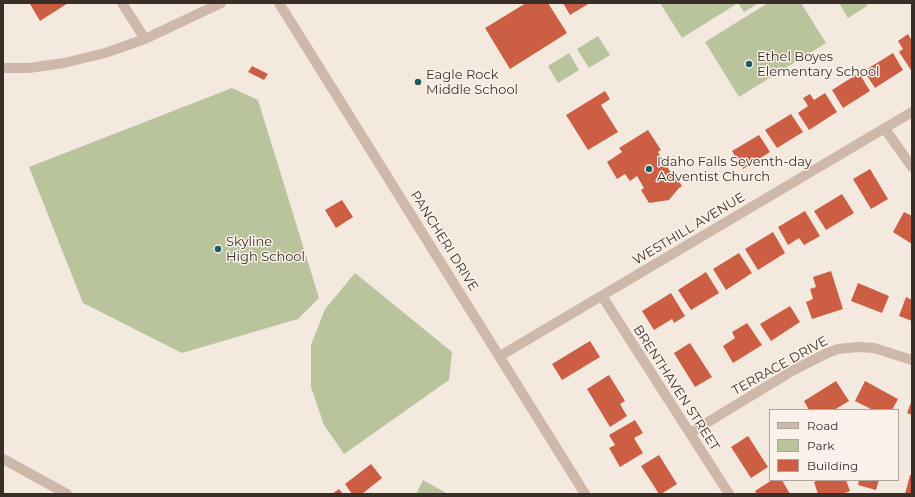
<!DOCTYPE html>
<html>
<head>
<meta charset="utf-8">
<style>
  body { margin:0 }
  #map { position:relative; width:915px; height:497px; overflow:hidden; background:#f4e9de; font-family:Montserrat,sans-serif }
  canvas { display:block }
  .frame { position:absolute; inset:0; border:4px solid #3a2e29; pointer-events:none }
  .legend { position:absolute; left:769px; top:409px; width:130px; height:72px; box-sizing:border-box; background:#fbf3eb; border:1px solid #aea49d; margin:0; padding:5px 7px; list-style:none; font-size:12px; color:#3a2e29 }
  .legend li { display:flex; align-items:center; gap:8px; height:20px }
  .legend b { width:20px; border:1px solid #aea49d }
</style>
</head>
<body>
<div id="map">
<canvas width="915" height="497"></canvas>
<div class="frame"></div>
<ul class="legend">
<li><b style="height:5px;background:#cdb8a9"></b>Road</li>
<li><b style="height:11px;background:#b9c49d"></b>Park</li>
<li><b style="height:11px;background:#cc5e44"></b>Building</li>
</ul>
</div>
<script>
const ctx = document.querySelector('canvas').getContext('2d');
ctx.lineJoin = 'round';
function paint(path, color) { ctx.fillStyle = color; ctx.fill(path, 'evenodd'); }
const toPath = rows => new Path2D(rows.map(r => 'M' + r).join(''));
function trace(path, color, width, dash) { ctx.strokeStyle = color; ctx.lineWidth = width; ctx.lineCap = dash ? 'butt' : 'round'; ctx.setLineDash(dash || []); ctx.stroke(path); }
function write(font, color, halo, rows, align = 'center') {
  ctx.font = font + ' Montserrat,sans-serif'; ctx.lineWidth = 3; ctx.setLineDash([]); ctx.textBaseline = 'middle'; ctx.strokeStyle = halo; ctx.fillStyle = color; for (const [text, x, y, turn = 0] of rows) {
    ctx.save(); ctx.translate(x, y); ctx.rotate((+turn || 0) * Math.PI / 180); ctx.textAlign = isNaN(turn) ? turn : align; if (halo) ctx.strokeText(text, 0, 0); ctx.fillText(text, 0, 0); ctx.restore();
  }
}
const green = toPath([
  [660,3,759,3,744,12,738,3,682,38],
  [768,3,801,3,826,43,739,97,705,42],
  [839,3,868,3,867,6,848,18],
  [598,36,610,55,589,68,577,49],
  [569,53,579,70,558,83,548,66],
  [232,88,258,100,319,298,298,319,182,353,83,303,29,167],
  [355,273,452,352,449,380,344,454,324,425,311,387,311,345,325,309],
  [423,480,448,494,416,494]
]);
const building = toPath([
  [31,3,68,3,40,21,30,4],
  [526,3,548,3,567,33,510,69,485,28],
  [563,3,590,3,570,15],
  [908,34,912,41,912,69,911,70,899,52,903,49,898,41],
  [893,53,903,70,875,88,864,71],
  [252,66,268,74,264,80,248,72],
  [859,73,870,91,843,108,832,90],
  [605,91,610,99,601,105,618,132,588,150,566,115],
  [825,93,837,112,809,130,798,113,808,106,803,98,810,94,814,100],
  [791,114,803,132,777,148,765,130],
  [648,130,661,150,658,152,671,173,673,172,682,186,679,188,669,200,649,203,641,190,644,188,637,176,630,181,625,174,617,179,607,162,622,152,619,148],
  [759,135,770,152,743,169,732,151],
  [870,169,888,199,871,209,853,179],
  [842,194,854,213,826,230,814,211],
  [342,200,353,217,336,228,325,210],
  [805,211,820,236,804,245,799,238,788,245,778,227],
  [904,212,912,216,912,244,893,232],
  [773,232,785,253,758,270,745,249],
  [739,253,752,273,726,290,713,269],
  [831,271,843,309,812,319,806,302,813,299,810,289,816,287,813,277],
  [706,272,719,293,691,310,678,290],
  [858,283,889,296,882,313,851,301],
  [671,293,685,316,674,323,672,319,654,330,642,311],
  [906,297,912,300,912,321,899,316],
  [790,306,800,322,771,341,760,324],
  [747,323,762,345,733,363,723,346,735,338,732,332],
  [590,341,600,357,562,380,552,364],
  [690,343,712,377,695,387,674,353],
  [609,375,625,401,620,404,627,416,610,427,587,389],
  [836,381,849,401,834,410,809,410,804,401],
  [865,381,898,399,892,410,873,410,855,401],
  [912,400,912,415,907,413],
  [635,420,643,433,634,438,643,453,620,467,609,448,615,445,609,435],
  [748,436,768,467,751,478,731,447],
  [659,455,677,484,661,494,659,494,641,466],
  [371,464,382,478,362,494,352,494,345,484],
  [910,475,912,475,912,494,905,494],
  [772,480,782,480,790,494,757,494,755,491],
  [819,480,846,480,850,491,842,494,818,494,814,482],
  [859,480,879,480,876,490,858,485],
  [339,489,343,494,332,494]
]);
const minor = toPath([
  [122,3,145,39],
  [279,3,585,494],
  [3,68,29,68,64,63,105,53,145,39,221,3],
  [885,129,912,167],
  [602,296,729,494],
  [500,356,912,112],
  [690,433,792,371,827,353,838,349,859,347,874,348,912,360],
  [3,459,67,494]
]);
const markers = [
  [749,64,4,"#1c5d5e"],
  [418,82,4,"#1c5d5e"],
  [649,169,4,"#1c5d5e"],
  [218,249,4,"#1c5d5e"]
];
const poiNames = [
  ["Ethel Boyes",757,57],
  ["Elementary School",757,72],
  ["Eagle Rock",426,75],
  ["Middle School",426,90],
  ["Idaho Falls Seventh-day",657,162],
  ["Adventist Church",657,177],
  ["Skyline",226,242],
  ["High School",226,257]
];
const streetNames = [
  ["WESTHILL AVENUE",689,229,-31],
  ["PANCHERI DRIVE",444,241,58],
  ["TERRACE DRIVE",780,366,-29],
  ["BRENTHAVEN STREET",676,388,57]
];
paint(green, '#b9c49d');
paint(building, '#cc5e44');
trace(minor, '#cdb8a9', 10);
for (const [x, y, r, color] of markers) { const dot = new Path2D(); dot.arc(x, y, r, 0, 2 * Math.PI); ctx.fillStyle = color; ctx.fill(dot); trace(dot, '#fbf3eb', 1.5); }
write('13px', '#3a2e29', '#fbf3eb', poiNames, 'left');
write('13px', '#3a2e29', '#fbf3eb', streetNames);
</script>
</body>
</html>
